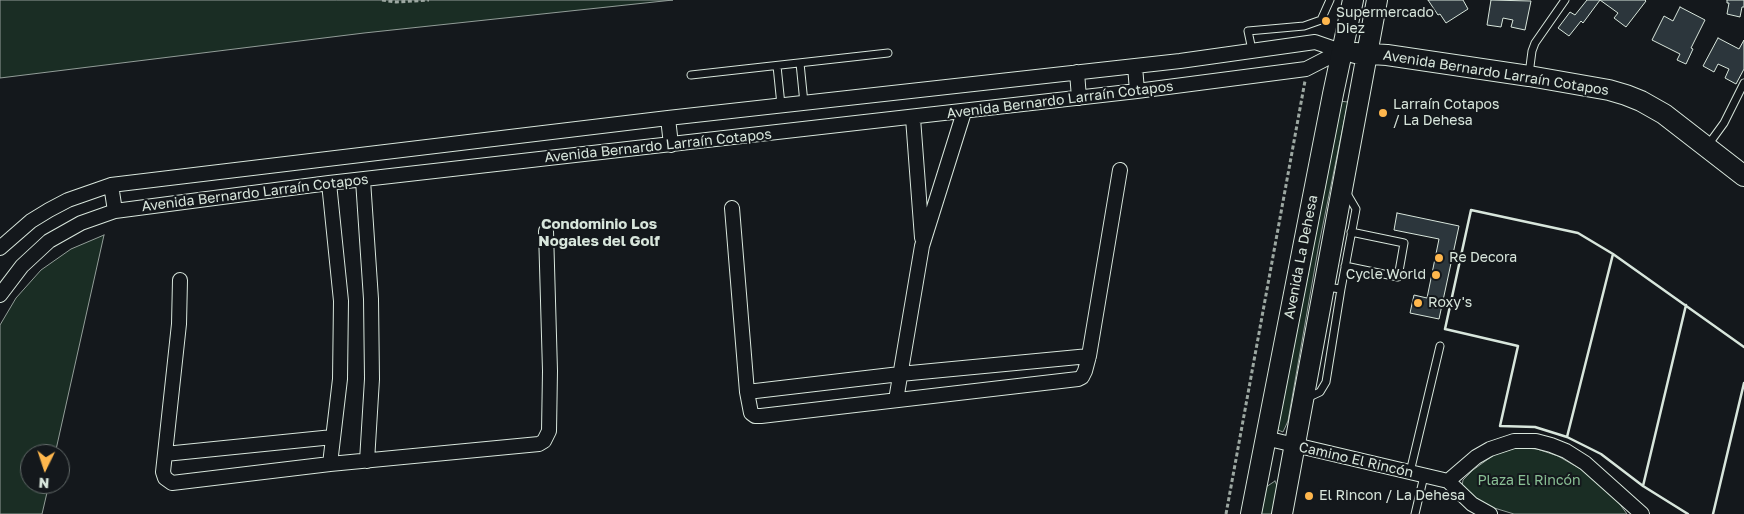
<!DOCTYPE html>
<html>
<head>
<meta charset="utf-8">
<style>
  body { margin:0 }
  #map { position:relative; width:1744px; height:514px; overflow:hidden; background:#14181c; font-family:"Golos Text",sans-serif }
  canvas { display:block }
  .north { position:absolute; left:20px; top:444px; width:50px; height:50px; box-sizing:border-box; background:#14181c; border:1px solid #626a69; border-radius:50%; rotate:184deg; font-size:14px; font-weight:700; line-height:20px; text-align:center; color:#d8e6dc }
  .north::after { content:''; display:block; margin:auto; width:18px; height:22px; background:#ffb74d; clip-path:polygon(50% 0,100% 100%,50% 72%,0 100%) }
</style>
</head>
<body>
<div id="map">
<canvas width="1744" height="514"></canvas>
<div class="north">N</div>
</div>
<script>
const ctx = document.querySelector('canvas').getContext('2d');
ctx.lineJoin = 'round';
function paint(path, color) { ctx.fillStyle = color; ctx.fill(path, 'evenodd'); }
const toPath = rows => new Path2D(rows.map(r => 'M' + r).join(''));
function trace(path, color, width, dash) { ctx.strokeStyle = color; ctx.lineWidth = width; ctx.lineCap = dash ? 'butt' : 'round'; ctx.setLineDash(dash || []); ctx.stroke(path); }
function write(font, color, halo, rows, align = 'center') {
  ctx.font = font + ' "Golos Text",sans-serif'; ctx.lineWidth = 4; ctx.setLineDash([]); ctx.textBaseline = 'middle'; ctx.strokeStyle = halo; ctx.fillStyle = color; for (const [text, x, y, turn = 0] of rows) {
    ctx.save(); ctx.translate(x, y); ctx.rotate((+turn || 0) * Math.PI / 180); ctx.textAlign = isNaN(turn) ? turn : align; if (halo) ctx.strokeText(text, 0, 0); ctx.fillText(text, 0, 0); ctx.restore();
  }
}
const green = toPath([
  [0,0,673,0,364,33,0,78,0,0],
  [1339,101,1348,102,1319,244,1288,421,1283,432,1278,430,1276,421,1339,101],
  [104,235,55,454,30,454,30,484,49,484,42,514,0,514,0,325,16,298,41,270,71,249,104,235],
  [1513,447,1537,449,1558,456,1584,471,1619,503,1627,514,1514,514,1491,507,1472,496,1462,486,1463,480,1473,470,1495,454,1513,447],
  [1275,481,1279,490,1274,514,1261,514,1266,487,1275,481]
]);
const building = toPath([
  [1428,0,1463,0,1468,9,1446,23,1440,14,1438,15,1428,0],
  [1491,0,1531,1,1525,30,1511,27,1513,20,1503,18,1501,27,1487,25,1491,0],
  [1587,0,1600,0,1583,23,1581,21,1569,36,1558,28,1570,12,1575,15,1587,0],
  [1600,0,1645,0,1646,1,1626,27,1614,18,1618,13,1600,0],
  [1727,0,1744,0,1744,7,1742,7,1740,17,1727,14,1729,3,1727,3,1727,0],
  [1680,7,1705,20,1691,48,1693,49,1686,64,1677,60,1680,54,1652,40,1664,16,1673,21,1680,7],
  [1718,38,1739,49,1744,40,1744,69,1736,84,1725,78,1729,69,1718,64,1714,72,1703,66,1718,38],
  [1397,213,1459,226,1439,319,1410,313,1414,295,1427,298,1439,239,1394,230,1397,213]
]);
const path = toPath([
  [382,0,396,2,429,0],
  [1226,514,1305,81]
]);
const lane = toPath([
  [1252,50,1248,31,1304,26,1321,20,1330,0],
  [800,63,804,103],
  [777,66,781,105],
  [1529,74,1532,51,1535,43,1565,0],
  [691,75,888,53],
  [1708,145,1724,123,1744,83],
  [1345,266,1398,277,1404,243,1351,232],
  [1326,287,1341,289,1356,209,1346,192],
  [1307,398,1320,392,1326,382,1341,289],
  [1410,472,1440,346],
  [1415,514,1424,476]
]);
const street = toPath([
  [1135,66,1137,91],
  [1077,72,1079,98],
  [668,118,671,145],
  [913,118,922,238],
  [363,180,371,299,372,379,367,461],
  [329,183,341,301,340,379,330,464],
  [111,185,115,211],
  [732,208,747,392,751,413,755,416,761,416,1078,379,1082,377,1085,371,1089,356,1120,170],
  [0,248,31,221,49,210,68,200,111,185,668,118,1180,61,1315,42,1341,51],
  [180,280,179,324,163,472,165,478,172,483,330,464,539,444,544,441,549,431,550,371,546,231],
  [0,295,22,266,49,241,81,223,115,211,329,183,1137,91,1306,69,1341,51],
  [747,392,900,374,1089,356],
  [896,400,922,246,964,112],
  [1265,438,1448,481,1472,504,1490,514],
  [165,454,333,437],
  [1448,481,1476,457,1490,449,1514,441,1536,441,1551,445,1566,451,1585,463,1642,514]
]);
const secondary = toPath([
  [1355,53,1387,55,1529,76,1609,90,1626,95,1641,101,1664,114,1744,176],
  [1251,514,1333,94,1353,0],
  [1282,514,1377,0]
]);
const wall = toPath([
  [1567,437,1613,254],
  [1643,486,1686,305],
  [1688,514,1643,486,1601,454,1567,437,1535,427,1500,426,1518,346,1445,329,1471,210,1578,233,1613,254,1744,347],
  [1713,514,1744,383]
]);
const markers = [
  [1326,21,5,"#ffb74d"],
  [1383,113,5,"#ffb74d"],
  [1439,258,5,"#ffb74d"],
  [1436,275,5,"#ffb74d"],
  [1418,303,5,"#ffb74d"],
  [1309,496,5,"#ffb74d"]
];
const poiNames = [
  ["Supermercado",1336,13],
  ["Diez",1336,29],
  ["Larraín Cotapos",1393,105],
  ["/ La Dehesa",1393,121],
  ["Re Decora",1449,258],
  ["Cycle World",1426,275,"right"],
  ["Roxy's",1428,303],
  ["El Rincon / La Dehesa",1319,496]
];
const streetNames = [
  ["Avenida Bernardo Larraín Cotapos",1496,73,9],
  ["Avenida Bernardo Larraín Cotapos",1060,100,-7],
  ["Avenida Bernardo Larraín Cotapos",658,146,-6],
  ["Avenida Bernardo Larraín Cotapos",255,193,-7],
  ["Avenida La Dehesa",1301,257,-79],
  ["Camino El Rincón",1356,460,13]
];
const parkNames = [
  ["Plaza El Rincón",1529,481]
];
const neighbourhoodNames = [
  ["Condominio Los",599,224],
  ["Nogales del Golf",599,241]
];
paint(green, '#1a2d24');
trace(green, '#939e99', 1);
paint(building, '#2c363c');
trace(building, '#d8e6dc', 1);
trace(lane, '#d8e6dc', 9);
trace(street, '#d8e6dc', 16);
trace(secondary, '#d8e6dc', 22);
trace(path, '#9da8a2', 3, [4, 2.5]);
trace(lane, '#14181c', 7);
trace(street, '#14181c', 14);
trace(secondary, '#14181c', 20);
trace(wall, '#d8e6dc', 2.5);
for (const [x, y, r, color] of markers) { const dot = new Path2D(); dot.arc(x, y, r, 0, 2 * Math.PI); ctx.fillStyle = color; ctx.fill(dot); trace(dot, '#14181c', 2); }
write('14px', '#d8e6dc', '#14181c', poiNames, 'left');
write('14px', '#d8e6dc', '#14181c', streetNames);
write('14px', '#8ac095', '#14181c', parkNames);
write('bold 15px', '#d8e6dc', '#14181c', neighbourhoodNames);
</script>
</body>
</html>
